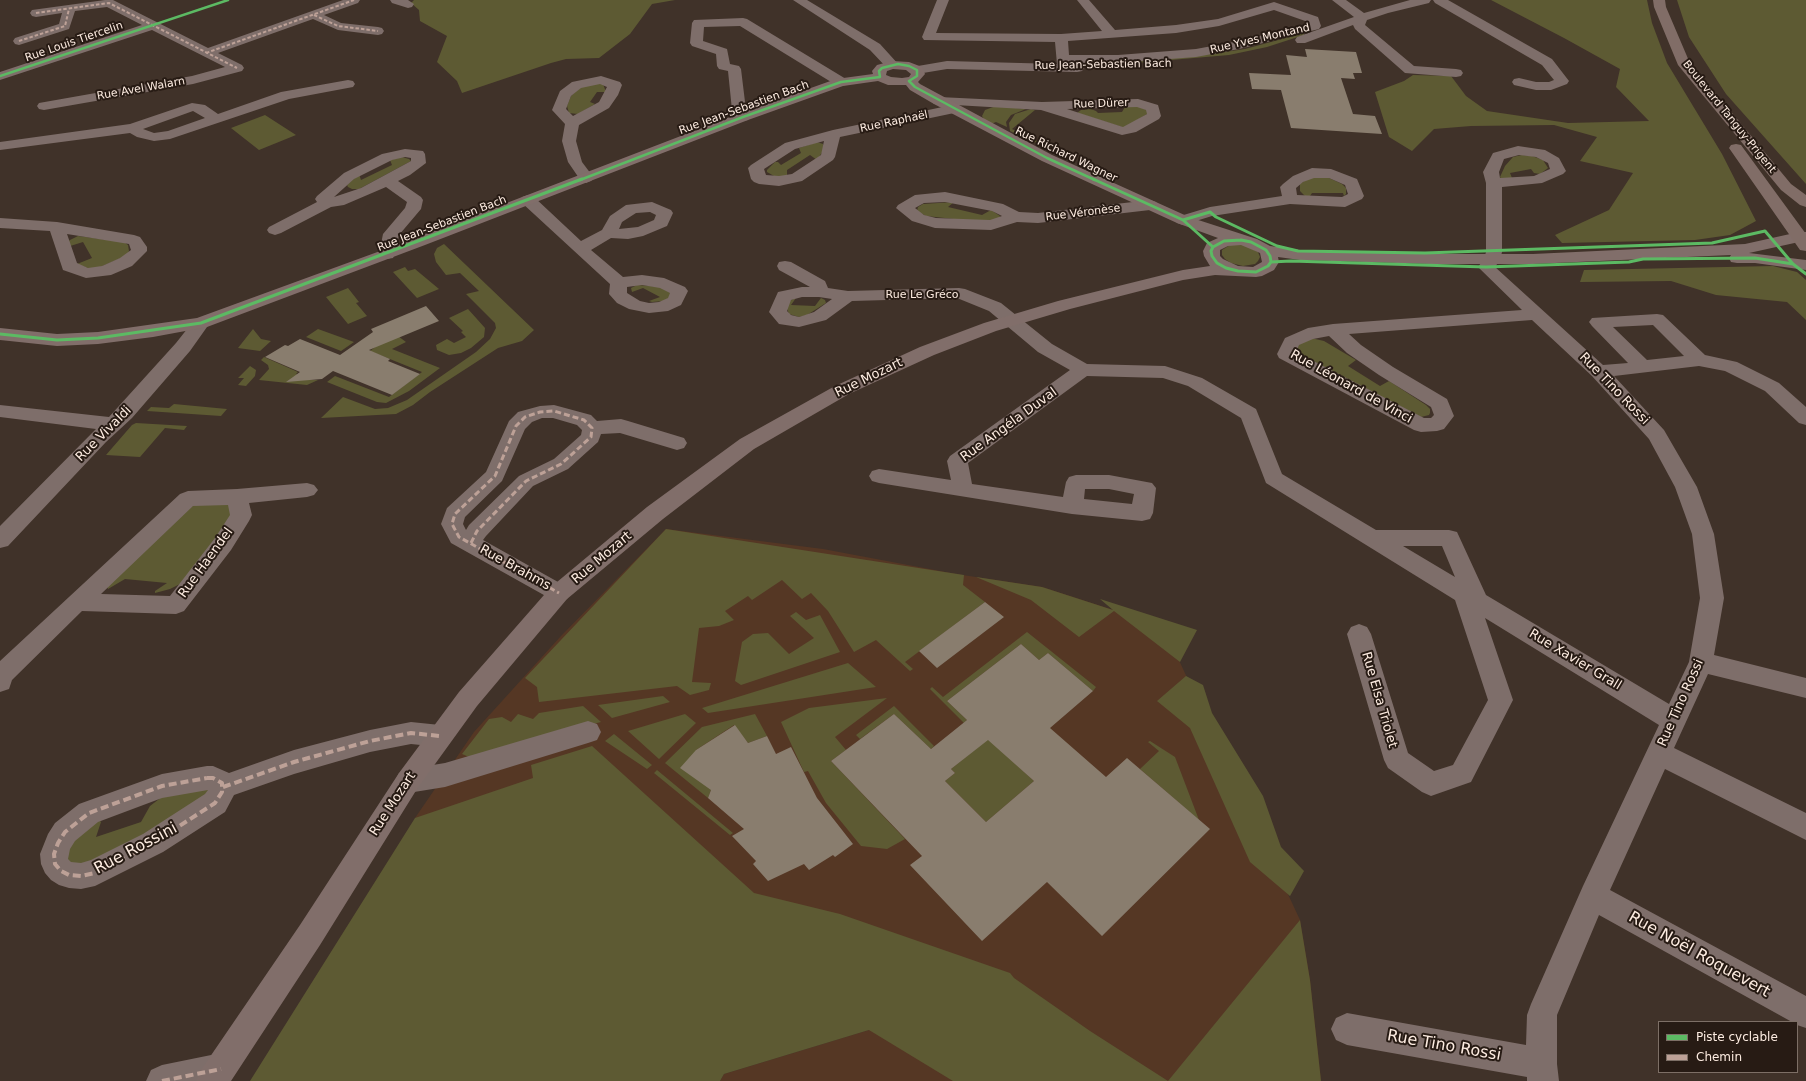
<!DOCTYPE html>
<html>
<head>
<meta charset="utf-8">
<style>
  body { margin:0 }
  #map { position:relative; width:1806px; height:1081px; overflow:hidden; background:#403229; font-family:"DejaVu Sans",sans-serif }
  canvas { display:block }
  .legend { position:absolute; left:1658px; top:1021px; width:140px; height:52px; box-sizing:border-box; background:#271b14; border:1px solid #7d6f66; margin:0; padding:5px 7px; list-style:none; font-size:12px; color:#fdece1 }
  .legend li { display:flex; align-items:center; gap:8px; height:20px }
  .legend b { width:20px; border:1px solid #7d6f66 }
</style>
</head>
<body>
<div id="map">
<canvas width="1806" height="1081"></canvas>
<ul class="legend">
<li><b style="height:5px;background:#5cba63"></b>Piste cyclable</li>
<li><b style="height:5px;background:#bda197"></b>Chemin</li>
</ul>
</div>
<script>
const ctx = document.querySelector('canvas').getContext('2d');
ctx.lineJoin = 'round';
function paint(path, color) { ctx.fillStyle = color; ctx.fill(path, 'evenodd'); }
const toPath = rows => new Path2D(rows.map(r => 'M' + r).join(''));
function trace(path, color, width, dash) { ctx.strokeStyle = color; ctx.lineWidth = width; ctx.lineCap = dash ? 'butt' : 'round'; ctx.setLineDash(dash || []); ctx.stroke(path); }
function write(font, color, halo, rows, align = 'center') {
  ctx.font = font + ' "DejaVu Sans",sans-serif'; ctx.lineWidth = 4; ctx.setLineDash([]); ctx.textBaseline = 'middle'; ctx.strokeStyle = halo; ctx.fillStyle = color; for (const [text, x, y, turn = 0] of rows) {
    ctx.save(); ctx.translate(x, y); ctx.rotate((+turn || 0) * Math.PI / 180); ctx.textAlign = isNaN(turn) ? turn : align; if (halo) ctx.strokeText(text, 0, 0); ctx.fillText(text, 0, 0); ctx.restore();
  }
}
const built = toPath([
  [666,529,823,549,956,574,1042,587,1163,626,1300,920,1310,980,1321,1081,720,1081,724,1074,869,1030,415,818,474,732,561,636]
]);
const green = toPath([
  [414,0,675,0,652,4,630,34,599,58,566,59,551,63,462,93,457,81,437,62,447,36,420,21,419,10,411,3],
  [1491,0,1647,0,1652,23,1667,63,1722,154,1756,221,1730,235,1695,240,1562,243,1555,235,1609,210,1633,173,1580,161,1597,137,1554,125,1471,126,1434,129,1412,151,1389,137,1375,92,1404,81,1413,75,1451,76,1466,96,1487,111,1568,123,1649,121,1616,87,1620,69,1564,38],
  [1677,0,1806,0,1806,184,1726,94,1689,37],
  [1304,33,1304,35,1267,47,1229,55,1124,64,1067,64,1065,62,1211,54,1245,49],
  [591,83,603,84,606,92,597,92,590,102,595,104,578,114,569,113,567,106,571,96,581,87],
  [996,106,1026,109,1011,115,1006,122,1007,127,996,122,991,124,985,121,982,116,985,110],
  [1138,106,1147,110,1147,114,1126,127,1122,127,1077,113,1081,110,1091,109,1096,111,1098,113,1122,112,1125,107],
  [1031,109,1035,110,1012,129,1037,141,1034,143,1010,131,1009,123,1015,114],
  [265,115,296,135,259,150,231,128],
  [817,142,823,144,825,148,817,160,810,155,787,170,787,176,774,176,767,172,767,170,775,162,778,162,781,165,801,153,799,148],
  [1522,155,1532,156,1543,160,1548,168,1540,174,1534,173,1531,169,1510,173,1512,178,1501,179,1500,177,1505,166,1513,157],
  [402,157,409,159,411,161,359,189,352,189,348,187,347,185,359,174,361,180,392,165,390,160],
  [1310,177,1329,178,1342,184,1346,188,1346,194,1344,196,1343,193,1312,193,1310,196,1306,197,1300,191,1300,184],
  [954,202,948,207,982,215,991,210,1000,216,999,219,991,223,926,216,917,211,918,207,923,204],
  [78,236,124,242,128,245,129,251,126,256,93,270,77,264,92,258,83,242,67,247,68,242,70,240],
  [444,244,534,330,522,341,498,348,430,392,413,405,396,414,321,418,343,397,375,409,388,408,407,400,476,352,490,339,496,328,495,323,466,294,479,291,460,273,446,275,436,262,434,254,437,248],
  [1236,244,1245,245,1258,252,1260,257,1258,261,1255,264,1243,266,1231,263,1225,259,1222,255,1222,250,1230,245],
  [1773,266,1797,272,1806,280,1806,320,1787,302,1716,295,1671,281,1580,282,1584,270],
  [405,267,408,271,415,269,439,289,417,298,393,272],
  [637,285,664,287,671,292,669,298,664,301,652,302,649,301,660,297,643,288,632,292,631,288],
  [348,288,359,302,356,303,367,316,348,324,326,297],
  [796,298,791,305,815,306,821,298,825,300,826,303,807,315,799,317,789,314,786,306,787,302],
  [468,309,485,328,484,337,471,348,461,353,449,355,437,350,436,345,447,339,454,343,466,337,461,332,463,331,449,318],
  [253,329,261,339,271,341,260,351,238,348],
  [318,329,354,342,341,351,306,337],
  [398,336,406,342,392,349,440,368,409,391,386,403,377,402,327,382,335,376,389,397,422,372,370,351,379,344],
  [1311,338,1324,341,1356,360,1348,366,1380,386,1389,381,1426,405,1430,409,1430,413,1429,415,1421,417,1297,353,1296,351,1298,343],
  [264,357,298,372,296,374,311,380,318,380,307,385,259,380,269,369,268,365,261,360],
  [250,366,256,370,255,376,246,386,238,385,244,378,238,378],
  [174,404,227,409,221,416,147,411,151,407,169,408],
  [136,423,187,426,184,430,165,428,140,457,106,455,132,425],
  [228,503,233,515,182,583,170,589,155,593,155,591,167,583,125,579,108,589,107,586,190,507,196,505],
  [666,529,964,575,963,585,985,602,905,662,913,669,910,671,876,640,854,652,828,611,811,593,802,599,782,580,752,600,748,596,725,611,734,620,719,626,699,628,692,682,711,683,709,690,690,695,677,686,539,702,537,687,525,678],
  [976,577,1042,587,1113,610,1100,599,1197,630,1180,662,1114,611,1079,637,1031,600],
  [796,612,806,620,820,615,840,652,741,685,735,681,742,642,753,634,768,633,789,654,814,638,790,616],
  [1027,632,1096,687,1093,691,1048,653,1039,660,1021,644,947,701,967,720,964,723,930,689,932,687,943,697],
  [848,663,876,687,708,713,702,708],
  [1186,676,1203,685,1212,713,1263,796,1281,847,1304,871,1290,896,1250,862,1190,728,1157,701],
  [663,696,670,702,612,718,598,705],
  [887,698,835,737,846,750,831,761,905,839,887,849,861,846,826,803,808,771,804,772,781,722,809,708],
  [583,706,601,722,469,757,462,754,489,719,502,717,511,722,518,714,533,719,539,713],
  [894,706,934,746,931,749,894,714,860,739,856,735],
  [685,714,696,723,659,759,628,731],
  [755,714,767,736,748,743,734,725,696,750,711,790,708,798,665,763,702,727],
  [614,734,652,765,647,769,605,741],
  [988,739,1034,781,986,822,945,781,955,773,951,769],
  [1150,741,1175,757,1199,820,1140,769,1159,751,1148,742],
  [592,746,754,893,840,914,1010,973,1014,978,1090,1031,1168,1081,1300,920,1310,980,1321,1081,953,1081,869,1030,724,1074,720,1081,250,1081,415,818,533,778,531,765],
  [657,770,733,833,730,835,654,773],
  [206,787,212,794,107,861,73,865,68,860,67,847,99,820,101,822,96,837,141,822,150,806,163,796]
]);
const building = toPath([
  [1305,49,1356,52,1362,73,1353,73,1355,79,1341,78,1353,114,1375,116,1382,134,1291,128,1281,90,1252,89,1249,73,1291,75,1286,55,1307,57],
  [426,306,439,321,369,350,390,359,388,361,420,374,392,395,333,371,322,379,286,382,300,372,265,357,285,345,288,346,300,339,340,355,373,332,371,329],
  [985,602,1004,617,937,668,919,651],
  [1021,644,1039,660,1048,653,1093,691,1050,728,1106,777,1127,758,1210,829,1102,936,1047,882,982,941,910,865,922,856,831,761,894,714,931,749,967,720,947,701],
  [988,740,1034,781,986,822,945,781,955,773,951,769],
  [735,725,748,743,767,736,776,754,791,747,817,798,853,844,835,857,833,855,809,870,804,864,768,881,753,864,756,861,732,836,744,829,708,798,711,790,680,768,696,750]
]);
const street = toPath([
  [105,0,113,0,208,48,343,0,360,0,358,3,324,15,341,23,378,27,382,28,384,31,382,34,378,35,338,30,313,19,218,53,242,65,244,68,242,71,193,84,44,110,39,109,37,106,39,103,192,76,225,67,152,30,0,80,0,72,142,25,107,7,75,11,69,29,19,45,15,44,13,41,15,38,59,24,62,13,36,17,32,16,30,13,32,10,105,0],
  [390,0,408,0,414,4,412,7,408,8,392,3,390,0],
  [793,0,807,0,880,44,899,65,897,68,892,69,887,68,870,50,793,0],
  [937,0,949,0,936,33,1061,34,1102,31,1077,0,1089,0,1115,30,1176,25,1218,19,1274,2,1318,17,1321,26,1319,29,1239,49,1196,57,1118,63,1070,63,1082,65,1084,68,1082,71,1077,72,947,69,917,74,912,73,910,70,912,67,947,61,1057,64,1055,42,924,40,922,37,937,0],
  [1274,10,1308,22,1308,24,1239,41,1196,49,1118,55,1069,55,1068,41,1176,33,1219,26,1274,10],
  [1332,0,1346,0,1364,13,1410,0,1431,0,1429,3,1388,13,1367,20,1365,25,1414,66,1456,69,1461,70,1463,73,1461,76,1456,77,1405,73,1355,29,1353,25,1305,43,1297,43,1295,40,1297,37,1354,17,1332,0],
  [1433,0,1448,0,1552,59,1569,81,1567,84,1551,90,1536,90,1514,85,1512,82,1514,79,1519,78,1536,82,1549,82,1554,80,1542,65,1435,3,1433,0],
  [743,18,747,19,846,79,848,82,846,85,841,86,836,85,740,26,704,27,703,41,727,49,730,64,739,66,741,69,746,110,750,117,748,120,743,121,738,120,732,110,728,71,719,69,717,66,716,54,692,46,690,43,692,23,694,20,743,18],
  [601,76,620,82,622,85,618,95,609,108,579,125,576,141,582,162,594,178,591,181,586,183,581,181,568,162,562,141,565,124,552,110,560,91,572,82,601,76],
  [600,84,607,87,599,102,573,116,566,109,571,96,581,88,600,84],
  [348,80,353,81,355,84,353,87,289,99,170,139,154,141,137,137,130,133,0,150,0,142,130,124,192,103,205,105,218,114,281,92,348,80],
  [193,111,205,118,168,131,154,133,143,129,193,111],
  [939,97,1042,102,1138,99,1158,105,1161,116,1159,119,1136,132,1122,135,1041,110,955,105,959,106,961,109,959,112,840,137,835,157,833,160,802,181,779,186,759,184,754,182,751,179,748,168,751,165,785,143,833,130,952,105,934,104,932,101,934,98,939,97],
  [1137,107,1146,110,1147,114,1123,127,1067,109,1137,107],
  [824,141,821,155,792,174,779,176,766,175,764,169,795,149,824,141],
  [1518,146,1545,150,1559,158,1566,171,1563,174,1542,183,1502,187,1502,252,1500,260,1495,267,1603,365,1628,363,1592,326,1589,322,1592,318,1657,314,1663,315,1705,355,1737,362,1779,383,1806,407,1806,425,1799,423,1765,391,1725,371,1699,366,1614,376,1664,430,1697,487,1714,534,1724,598,1714,655,1806,678,1806,698,1708,674,1674,748,1806,813,1806,840,1665,769,1610,890,1806,996,1806,1028,1797,1025,1797,1022,1792,1022,1599,915,1557,1015,1557,1064,1559,1081,1527,1081,1527,1077,1347,1045,1336,1040,1331,1029,1336,1018,1347,1013,1526,1045,1527,1015,1531,1004,1583,886,1659,725,1485,618,1513,700,1471,782,1431,796,1422,792,1388,768,1384,760,1347,634,1351,627,1359,624,1367,627,1371,634,1408,753,1434,771,1453,765,1488,700,1455,600,1266,483,1241,418,1188,386,1163,378,1087,376,968,463,972,484,1063,497,1066,482,1069,477,1076,475,1109,475,1152,483,1156,488,1153,513,1150,519,1142,521,1072,514,879,483,872,481,869,476,872,471,879,469,951,480,947,461,950,456,1070,370,1038,352,989,311,957,298,852,301,826,320,799,327,779,324,769,312,778,292,802,287,810,287,779,270,777,266,779,262,785,261,791,262,825,281,828,288,848,291,959,288,965,289,1001,303,1052,344,1087,364,1165,366,1202,378,1256,409,1282,474,1376,530,1449,530,1457,532,1486,595,1669,704,1689,662,1700,598,1692,534,1675,487,1649,439,1592,376,1532,320,1349,334,1361,345,1393,367,1447,399,1454,416,1444,429,1437,431,1421,432,1414,430,1279,358,1277,354,1285,338,1308,328,1333,324,1522,310,1478,267,1484,259,1486,252,1486,183,1483,172,1493,153,1518,146],
  [1519,155,1536,157,1548,163,1550,169,1534,176,1500,178,1499,172,1504,159,1519,155],
  [802,297,819,297,832,299,814,312,799,317,791,315,787,311,791,300,802,297],
  [1653,325,1684,356,1647,360,1613,327,1653,325],
  [1329,336,1347,353,1379,375,1431,407,1434,415,1431,418,1424,418,1296,352,1299,345,1313,339,1329,336],
  [1085,489,1109,489,1134,494,1132,504,1084,499,1085,489],
  [1403,546,1442,546,1455,577,1403,546],
  [405,149,423,151,425,154,426,163,410,175,398,181,421,197,423,200,421,209,399,235,395,254,393,258,387,259,381,258,379,254,383,234,405,208,407,202,386,187,344,205,331,207,281,233,275,235,269,233,267,230,269,227,317,202,315,199,317,196,344,173,382,154,405,149],
  [405,157,411,158,411,161,361,188,334,197,354,179,392,160,405,157],
  [1312,168,1331,169,1357,179,1364,196,1362,199,1345,207,1290,204,1212,216,1183,225,1177,223,1175,220,1177,217,1210,207,1282,196,1280,187,1283,184,1293,176,1312,168],
  [1314,178,1329,178,1345,185,1348,194,1342,197,1297,195,1296,188,1303,182,1314,178],
  [945,192,1003,204,1019,212,1038,213,1150,200,1156,202,1158,205,1156,208,1150,210,1038,223,1017,222,991,230,935,228,912,221,896,208,898,205,915,195,945,192],
  [945,202,992,211,1002,216,990,220,936,218,924,215,915,208,924,203,945,202],
  [528,195,534,197,581,241,602,230,610,216,626,205,652,202,671,210,673,213,667,226,643,236,628,239,611,238,591,250,623,277,642,275,664,278,685,287,688,291,681,305,668,311,649,313,629,309,617,303,609,294,610,284,522,203,520,200,522,197,528,195],
  [650,212,656,215,654,220,638,227,619,229,622,222,636,213,650,212],
  [642,285,660,288,670,293,668,298,659,302,649,303,640,301,627,293,627,287,642,285],
  [0,218,57,222,134,235,140,237,147,247,147,251,132,266,111,275,86,278,63,270,50,231,0,228,0,218],
  [67,234,129,244,131,250,120,258,102,266,88,268,77,263,67,234],
  [201,318,207,319,210,323,207,327,190,351,132,418,106,442,8,546,0,548,0,526,96,429,0,417,0,405,109,417,176,343,195,319,201,318],
  [554,405,591,415,597,421,621,419,628,421,684,438,687,443,684,448,677,450,620,433,601,434,598,442,568,469,533,486,486,536,483,540,567,587,570,593,567,599,559,602,551,599,451,543,441,524,447,508,486,472,509,421,518,412,540,406,554,405],
  [542,418,553,418,577,425,582,430,581,435,554,459,519,476,469,525,466,530,463,524,465,517,502,481,525,429,532,422,542,418],
  [307,483,314,485,318,490,314,495,307,497,249,503,252,515,249,521,231,550,184,611,176,614,82,611,12,680,9,689,0,692,0,661,180,494,188,491,237,489,307,483],
  [228,505,230,515,215,538,170,596,101,594,193,506,228,505],
  [588,721,597,724,601,732,597,740,588,743,445,787,408,793,399,789,395,781,399,773,408,769,445,763,588,721],
  [411,722,440,725,449,728,453,736,449,744,440,747,411,744,370,752,294,774,234,795,225,812,163,852,95,886,81,889,69,888,59,885,51,880,45,873,41,864,40,854,48,834,55,823,79,804,162,774,207,766,213,766,229,773,294,750,370,730,411,722],
  [208,790,205,794,143,834,91,860,81,863,71,862,68,859,70,849,75,841,98,822,162,798,208,790],
  [221,1053,232,1058,237,1069,230,1081,146,1081,151,1070,162,1065,221,1053]
]);
const secondary = toPath([
  [892,61,909,62,922,67,925,74,918,82,920,84,1052,155,1189,217,1257,239,1270,246,1300,250,1430,254,1533,254,1745,244,1799,232,1806,232,1806,242,1799,242,1749,253,1806,260,1806,270,1755,263,1737,263,1731,262,1729,258,1731,255,1533,264,1430,264,1300,260,1278,257,1279,262,1274,270,1262,276,1256,277,1215,275,1183,280,1070,309,996,331,934,355,849,394,754,449,663,519,567,599,477,706,417,789,320,945,231,1081,196,1081,201,1070,300,925,399,773,459,692,551,587,647,507,740,439,835,386,920,347,984,323,1058,301,1183,270,1210,266,1204,256,1203,251,1207,243,1218,238,1177,223,1042,161,934,104,910,90,906,85,888,85,878,81,843,86,748,120,425,245,207,327,153,337,98,344,57,346,0,340,0,328,57,334,98,332,197,318,413,239,738,114,836,79,873,74,872,71,877,65,892,61],
  [893,69,906,70,911,74,909,77,902,78,891,77,886,75,887,71,893,69],
  [1241,245,1260,253,1262,262,1253,267,1238,266,1223,259,1220,256,1220,250,1228,246,1241,245]
]);
const primary = toPath([
  [1653,0,1665,0,1666,7,1689,61,1791,184,1806,195,1806,207,1800,205,1781,190,1678,65,1654,7,1653,0],
  [1736,144,1741,145,1806,234,1806,251,1800,250,1729,148,1731,145,1736,144]
]);
const quietFar2 = toPath([
  [36,13,109,3,237,68],
  [314,15,338,26,378,31],
  [19,41,65,26,69,9],
  [206,53,354,0]
]);
const quietFar1 = toPath([
  [471,543,477,531,526,481,561,464,591,437,592,428,584,420,554,411,540,412,525,417,516,426,495,476,455,514,452,524,459,537,559,593]
]);
const quiet = toPath([
  [207,778,213,778,222,783,222,792,215,803,153,843,95,873,81,876,69,875,61,871,55,864,54,854,58,843,65,832,89,813,162,786,207,778],
  [223,787,294,762,370,741,411,733,440,736],
  [162,1081,221,1069]
]);
const cyclewayFar1 = toPath([
  [0,76,228,0],
  [580,180,743,117,841,82,880,77,879,71,882,68,898,64,909,66,917,70,917,76,909,81,915,87,1047,158,1095,180]
]);
const cycleway = toPath([
  [1093,179,1183,220,1213,247],
  [1183,220,1210,212,1216,217,1277,246,1298,251,1425,253,1712,243,1765,231,1793,264,1806,274],
  [1241,240,1251,242,1266,250,1270,256,1271,262,1268,266,1256,272,1238,271,1226,268,1217,263,1212,256,1211,251,1213,247,1224,241,1241,240],
  [1271,262,1291,261,1486,267,1629,262,1643,259,1755,258,1793,264],
  [0,334,57,340,98,338,201,323,582,179]
]);
const farStreetnames = [
  ["Rue Yves Montand",1260,39,-13],
  ["Rue Louis Tiercelin",74,42,-19],
  ["Rue Jean-Sebastien Bach",1103,65,-1],
  ["Rue Avel Walarn",141,89,-10],
  ["Rue Dürer",1101,104,-2],
  ["Rue Jean-Sebastien Bach",744,108,-20],
  ["Boulevard Tanguy-Prigent",1729,117,51],
  ["Rue Raphaël",894,122,-12],
  ["Rue Richard Wagner",1066,155,26],
  ["Rue Véronèse",1083,213,-7],
  ["Rue Jean-Sebastien Bach",442,224,-21],
  ["Rue Le Gréco",922,295]
];
const streetNames = [
  ["Rue Mozart",869,378,-26],
  ["Rue Léonard de Vinci",1351,387,29],
  ["Rue Tino Rossi",1614,389,46],
  ["Rue Angéla Duval",1009,425,-36],
  ["Rue Vivaldi",104,434,-45],
  ["Rue Mozart",602,558,-40],
  ["Rue Haendel",206,563,-54],
  ["Rue Brahms",515,568,29],
  ["Rue Xavier Grall",1575,660,31],
  ["Rue Elsa Triolet",1379,700,74],
  ["Rue Tino Rossi",1681,703,-66],
  ["Rue Mozart",393,804,-57]
];
const nearStreetnames = [
  ["Rue Rossini",136,849,-28],
  ["Rue Noël Roquevert",1699,955,29],
  ["Rue Tino Rossi",1444,1046,10]
];
paint(built, '#553724');
paint(green, '#5d5a33');
paint(building, '#897d6e');
paint(street, '#7e6e6a');
paint(secondary, '#816e6a');
paint(primary, '#816d67');
trace(quietFar2, '#bda197', 2, [3.5, 2]);
trace(quietFar1, '#bda197', 3, [6, 3]);
trace(quiet, '#bda197', 4, [8, 4]);
trace(cyclewayFar1, '#5cba63', 2.5);
trace(cycleway, '#5cba63', 3);
write('11px', '#fdece1', '#271b14', farStreetnames);
write('13px', '#fdece1', '#271b14', streetNames);
write('16px', '#fdece1', '#271b14', nearStreetnames);
</script>
</body>
</html>
